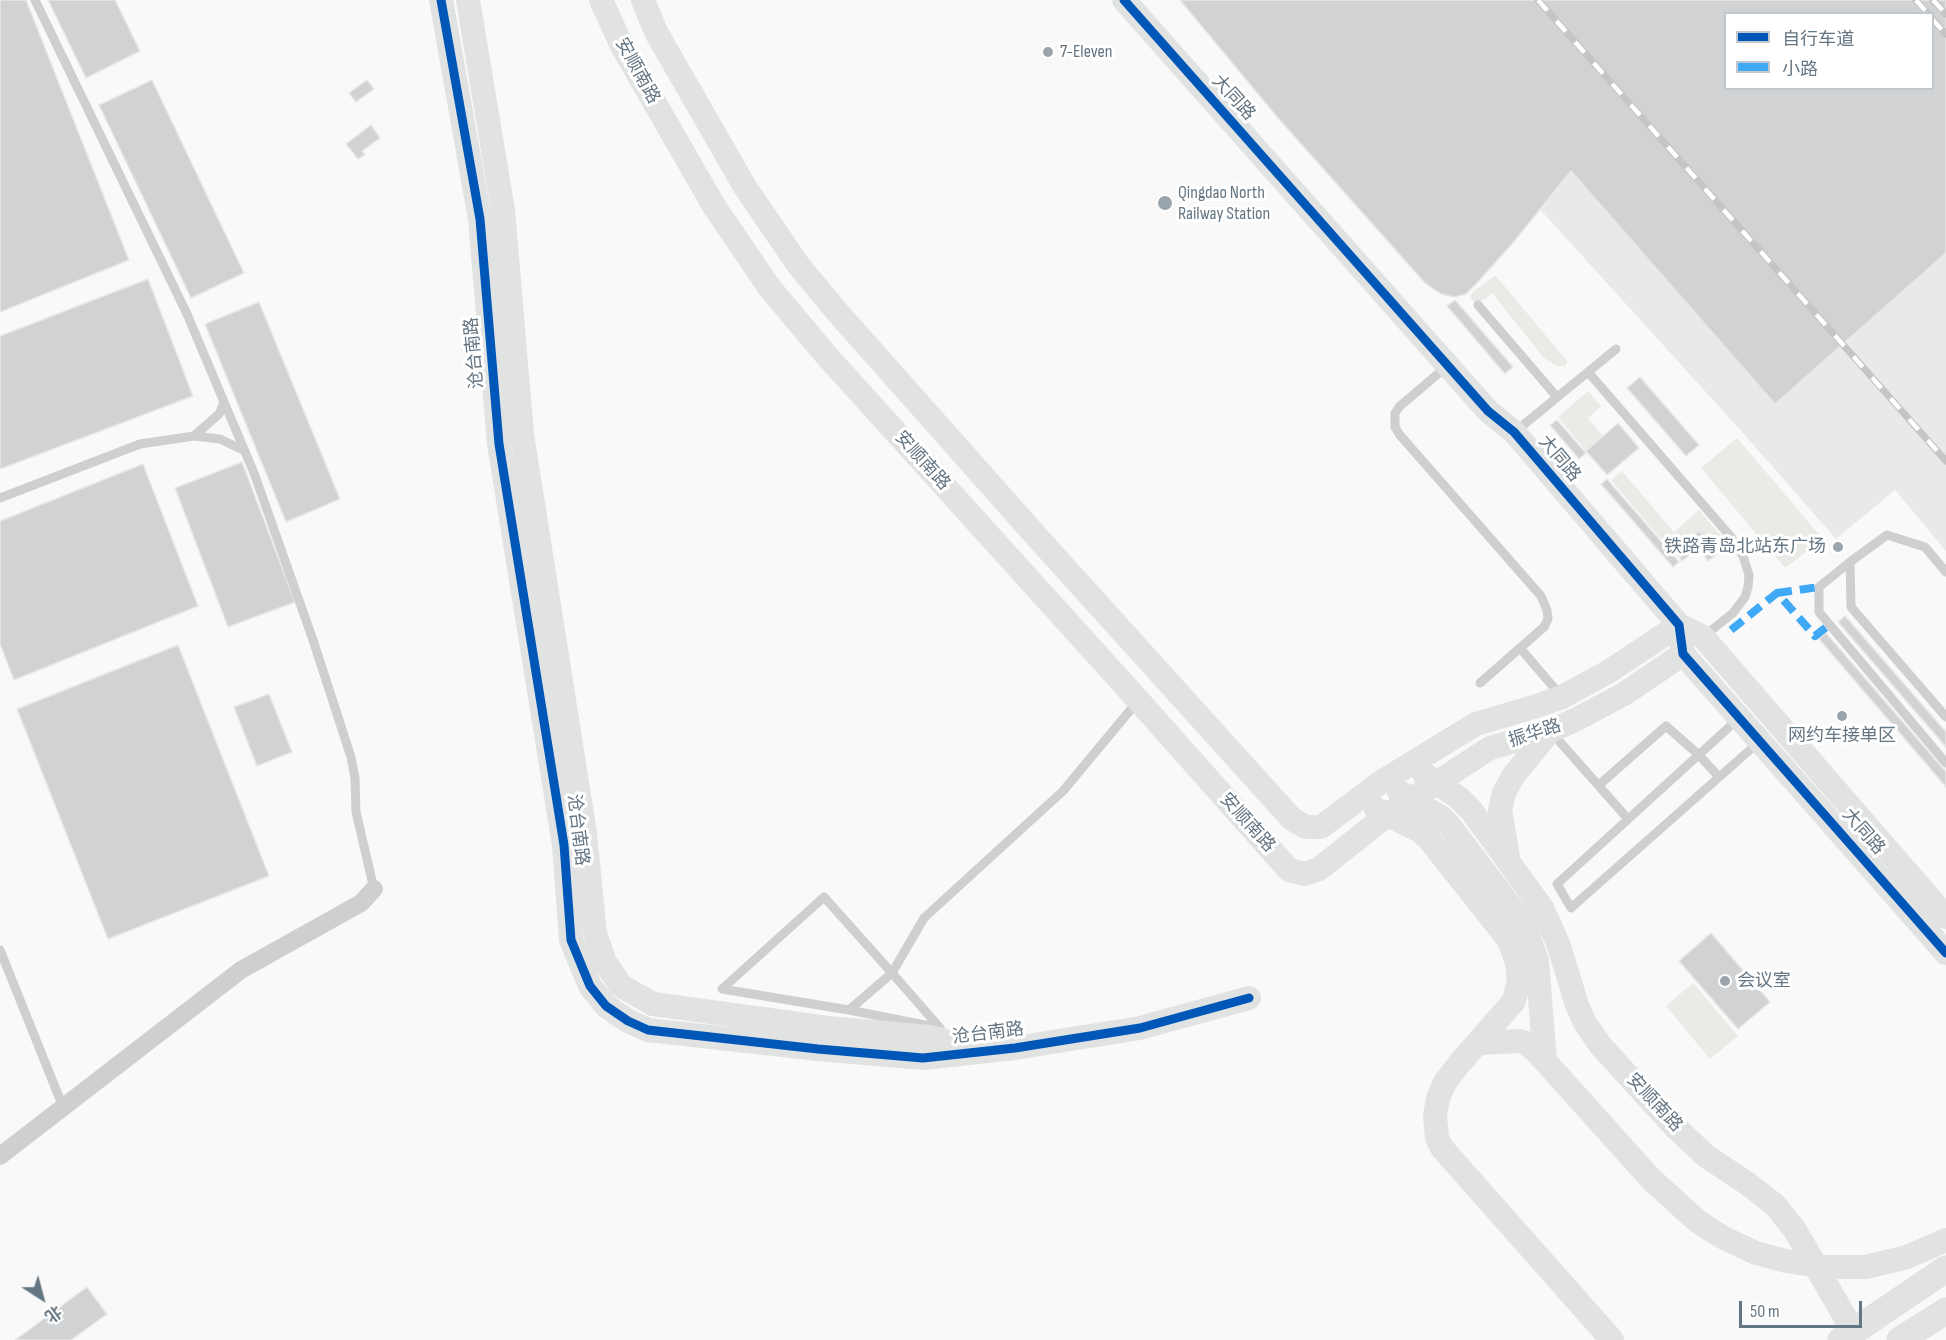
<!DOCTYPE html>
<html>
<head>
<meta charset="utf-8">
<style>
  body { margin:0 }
  #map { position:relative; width:1946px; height:1340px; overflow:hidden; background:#f9f9f9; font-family:"Sofia Sans Condensed","Noto Sans SC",sans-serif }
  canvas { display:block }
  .legend { position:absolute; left:1724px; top:12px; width:210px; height:78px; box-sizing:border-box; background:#fff; border:2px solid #c1c8cd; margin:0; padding:8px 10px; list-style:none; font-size:18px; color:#657683 }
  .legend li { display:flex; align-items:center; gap:12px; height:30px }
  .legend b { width:30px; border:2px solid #c1c8cd }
  .north { position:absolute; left:12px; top:1268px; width:60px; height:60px; -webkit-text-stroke:4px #fff; paint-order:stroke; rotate:144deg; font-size:16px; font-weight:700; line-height:24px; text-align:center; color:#657683 }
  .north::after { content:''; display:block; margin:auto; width:21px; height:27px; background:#657683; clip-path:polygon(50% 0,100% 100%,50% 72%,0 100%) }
  .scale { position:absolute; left:1739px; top:1301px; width:123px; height:27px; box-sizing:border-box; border:3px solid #657683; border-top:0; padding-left:8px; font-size:18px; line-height:21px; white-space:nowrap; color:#657683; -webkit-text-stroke:4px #fff; paint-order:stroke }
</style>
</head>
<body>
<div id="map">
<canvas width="1946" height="1340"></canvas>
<ul class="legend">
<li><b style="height:8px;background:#0057b8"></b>自行车道</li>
<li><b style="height:8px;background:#3fa9f5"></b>小路</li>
</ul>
<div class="north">北</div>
<div class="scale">50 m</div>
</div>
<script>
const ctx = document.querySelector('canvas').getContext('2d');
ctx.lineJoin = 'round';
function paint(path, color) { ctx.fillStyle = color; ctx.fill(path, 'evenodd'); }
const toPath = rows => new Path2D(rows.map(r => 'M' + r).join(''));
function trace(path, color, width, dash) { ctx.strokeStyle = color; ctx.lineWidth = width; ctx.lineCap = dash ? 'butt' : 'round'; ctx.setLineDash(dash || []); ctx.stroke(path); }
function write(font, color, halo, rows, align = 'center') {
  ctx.font = font + ' "Sofia Sans Condensed","Noto Sans SC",sans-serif'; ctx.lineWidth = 6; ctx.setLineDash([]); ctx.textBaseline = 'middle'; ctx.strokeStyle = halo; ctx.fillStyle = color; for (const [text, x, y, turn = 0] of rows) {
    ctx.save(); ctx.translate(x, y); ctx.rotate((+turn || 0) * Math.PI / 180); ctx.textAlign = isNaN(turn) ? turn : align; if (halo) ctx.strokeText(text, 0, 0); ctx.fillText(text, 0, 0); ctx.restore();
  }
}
const built = toPath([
  [1350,0,1946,0,1946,551,1895,490,1836,539,1743,433],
  [1726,14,1932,14,1932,88,1726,88]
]);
const green = toPath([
  [1494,276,1496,276,1567,361,1567,364,1564,366,1557,366,1544,358,1492,293,1477,305,1470,297,1473,292],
  [1588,391,1601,406,1588,418,1603,436,1586,451,1558,417],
  [1737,438,1823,539,1785,568,1701,468],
  [1622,471,1674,532,1699,510,1728,544,1718,554,1699,531,1673,553,1611,480],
  [1693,983,1738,1036,1710,1059,1666,1006]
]);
const building = toPath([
  [0,0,26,0,129,260,0,312,0,0],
  [48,0,115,0,140,51,86,78,48,0],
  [1180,0,1946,0,1946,253,1775,404,1571,171,1512,244,1476,284,1466,294,1454,297,1441,294,1425,283,1278,118,1180,0],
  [1726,14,1932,14,1932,88,1726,88,1726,14],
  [152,80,244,273,191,298,99,105,152,80],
  [367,80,374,89,356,102,349,93,367,80],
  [371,125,380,138,362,151,365,155,358,159,346,144,371,125],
  [148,279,193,396,0,469,0,336,148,279],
  [1455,300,1513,367,1505,374,1447,306,1455,300],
  [259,302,340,499,286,522,205,324,259,302],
  [1640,377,1699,445,1686,456,1627,388,1640,377],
  [1557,420,1586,453,1579,459,1550,425,1557,420],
  [1618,423,1639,448,1607,475,1586,451,1618,423],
  [242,462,295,602,228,627,175,488,242,462],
  [143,464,198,606,14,680,0,644,0,521,143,464],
  [1607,479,1679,562,1673,567,1601,484,1607,479],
  [1699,531,1718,554,1708,561,1698,548,1682,561,1675,551,1699,531],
  [1845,616,1946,732,1946,747,1838,622,1845,616],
  [1826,633,1946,772,1946,787,1819,639,1826,633],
  [178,645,269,876,108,939,17,709,178,645],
  [269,694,292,752,257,766,234,707,269,694],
  [1711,933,1770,1002,1738,1029,1679,961,1711,933],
  [87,1287,107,1314,71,1340,15,1340,87,1287]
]);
const lane = toPath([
  [35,0,187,314,254,473,313,640,351,757,355,778,356,812,374,889],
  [1478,305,1557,397],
  [1446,367,1400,406,1395,413,1395,427,1399,434,1541,596,1547,610,1548,619,1544,627,1480,683],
  [1588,372,1731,537,1743,556,1749,575,1748,587,1745,597,1733,613,1703,637],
  [1516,431,1616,349],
  [194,436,219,414,224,402],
  [0,498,140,444,194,436,220,439,245,451],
  [1850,562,1819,587,1819,612,1946,763],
  [1946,572,1925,547,1887,535,1850,562,1851,607,1946,717],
  [1520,648,1562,697],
  [1738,719,1557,884,1571,908,1760,741],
  [1552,733,1628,819],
  [1599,785,1666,726,1699,755,1719,777],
  [824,897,892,973,940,1028,849,1010,722,989,824,897],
  [0,950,63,1107],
  [849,1010,892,973,924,918,1063,791,1137,702]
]);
const street = toPath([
  [0,1156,241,970,361,903,374,889]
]);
const secondary = toPath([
  [441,0,480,219,499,444,564,845,571,940,590,986,606,1006,628,1021,648,1030,818,1049,923,1058,1015,1048,1140,1028,1249,998],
  [468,0,503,210,522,434,585,833,595,934,605,962,621,986,653,1004,828,1028,929,1037,940,1039,973,1051],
  [601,0,622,46,714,206,769,287,826,355,1138,700,1289,870,1305,874,1319,869,1387,815,1490,748,1550,731,1575,720,1624,694,1683,654],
  [643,0,656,32,745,187,799,266,839,314,1037,537,1292,819,1306,827,1321,827,1381,782,1476,724,1537,706,1562,697,1608,672,1679,625,1703,637,1946,917],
  [1124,0,1488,411,1514,432,1679,625,1683,654,1946,953],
  [1424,774,1459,798,1471,810,1542,908,1558,943,1577,1005,1585,1023,1601,1046,1674,1126,1706,1156,1748,1184,1775,1205,1795,1230,1849,1324],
  [1399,792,1441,817,1449,825,1524,924,1537,961,1545,1061],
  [1376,809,1420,831,1428,838,1509,940,1517,963,1519,981,1514,1001,1459,1064,1445,1082,1438,1098,1435,1116,1437,1138,1442,1148,1612,1340],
  [1508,857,1500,810,1504,793,1513,776,1550,731],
  [1478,1043,1520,1041,1526,1043,1535,1050,1651,1179,1695,1219,1709,1229,1726,1239,1756,1253,1786,1261,1826,1267,1866,1267,1907,1257,1946,1240]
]);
const primary = toPath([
  [1841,1340,1946,1269],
  [1900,1340,1946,1311]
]);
const rail = toPath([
  [1538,0,1946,461],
  [1916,0,1928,14],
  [1933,0,1946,14],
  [1932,19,1946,34]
]);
const quiet = toPath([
  [1777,593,1819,587],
  [1731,630,1777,593,1815,636,1829,625]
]);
const cycleway = toPath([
  [441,0,480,219,499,444,564,845,571,940,590,986,606,1006,628,1021,648,1030,818,1049,923,1058,1015,1048,1140,1028,1249,998],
  [1124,0,1488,411,1514,432,1679,625,1683,654,1946,953]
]);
const markers = [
  [1048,52,6,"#99a4ac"],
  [1165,203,8,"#99a4ac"],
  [1838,547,6,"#99a4ac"],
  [1842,716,6,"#99a4ac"],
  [1725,981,6,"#99a4ac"]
];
const poiNames = [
  ["7-Eleven",1060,52],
  ["Qingdao North",1178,193],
  ["Railway Station",1178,214],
  ["铁路青岛北站东广场",1826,547,"right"],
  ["网约车接单区",1842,736,"center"],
  ["会议室",1737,981]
];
const streetNames = [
  ["安顺南路",637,71,61],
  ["大同路",1233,98,48],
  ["沧台南路",475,353,-95],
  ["大同路",1559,459,50],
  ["安顺南路",922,461,48],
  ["振华路",1535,734,-18],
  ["安顺南路",1247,823,48],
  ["沧台南路",577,830,83],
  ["大同路",1863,832,49],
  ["沧台南路",988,1034,-7],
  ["安顺南路",1654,1103,47]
];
paint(built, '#e8e9e9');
paint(green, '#e8ebe6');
paint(building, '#d0d2d3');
trace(building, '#e8e8e8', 1.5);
trace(lane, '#cecfd0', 9);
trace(street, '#cecfd0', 18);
trace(secondary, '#e1e2e2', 24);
trace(primary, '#e1e2e2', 27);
trace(rail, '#c3c5c6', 7);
trace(rail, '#fff', 4.5, [14]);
trace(quiet, '#3fa9f5', 8, [15, 8]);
trace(cycleway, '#0057b8', 9);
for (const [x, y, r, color] of markers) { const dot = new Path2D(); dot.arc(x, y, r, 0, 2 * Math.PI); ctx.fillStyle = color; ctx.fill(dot); trace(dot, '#fff', 2); }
write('18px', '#657683', '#fff', poiNames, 'left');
write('18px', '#657683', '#fff', streetNames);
</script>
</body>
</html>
